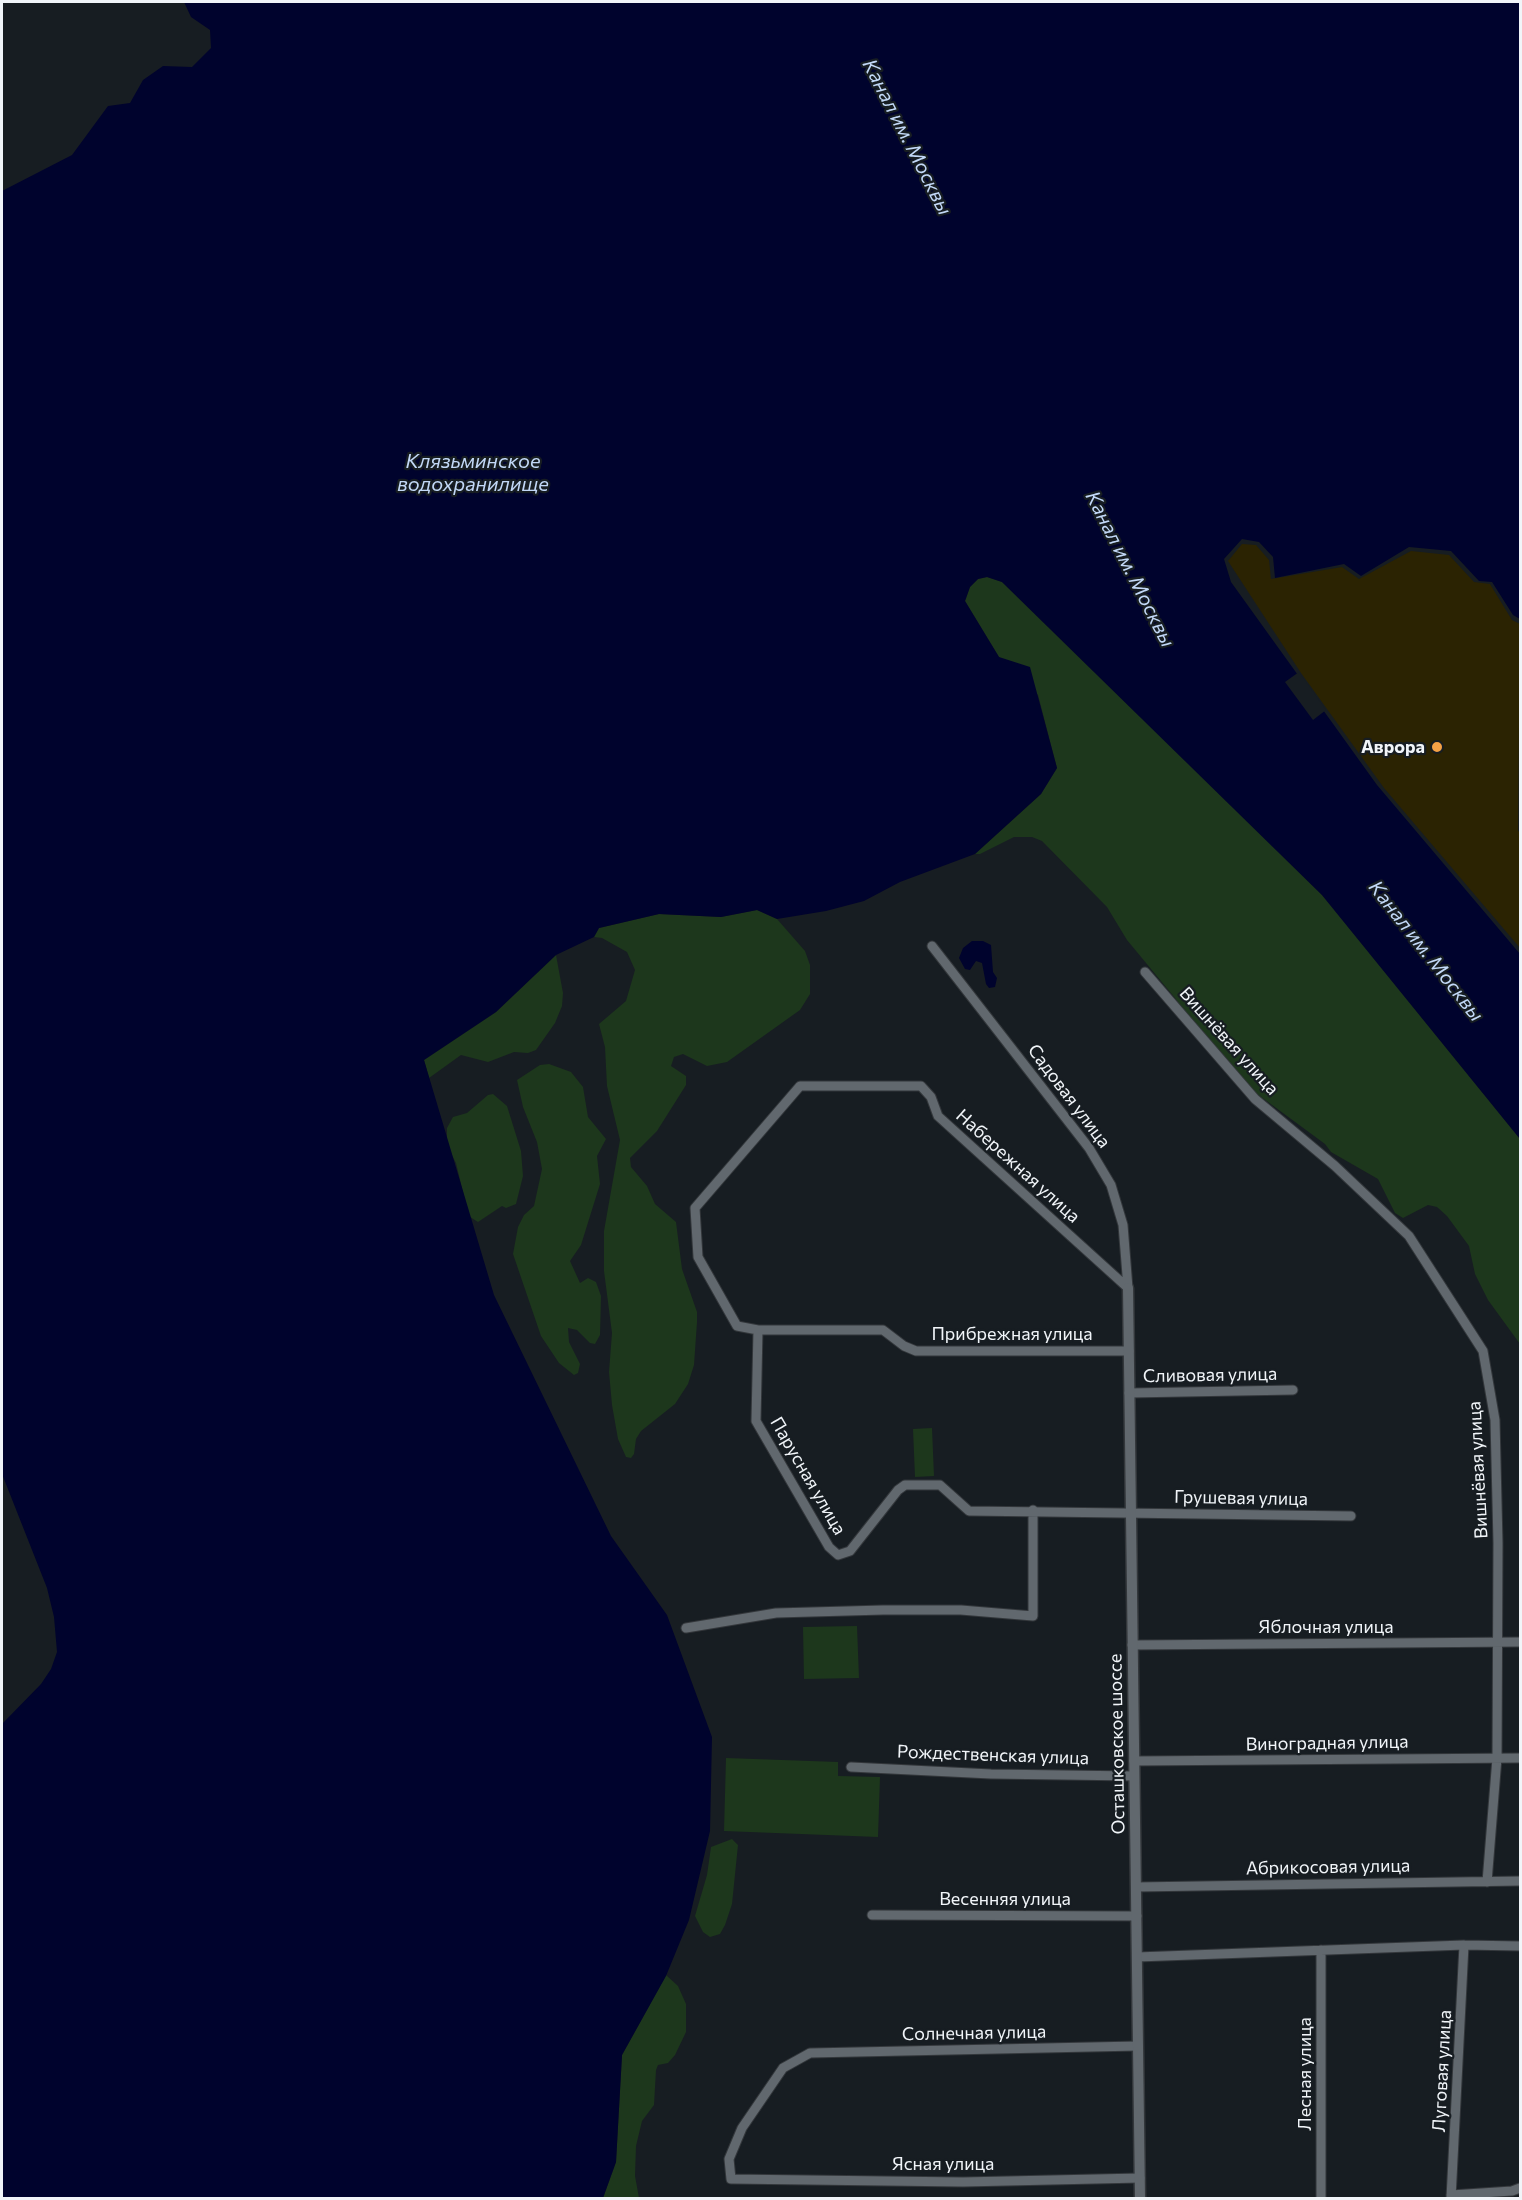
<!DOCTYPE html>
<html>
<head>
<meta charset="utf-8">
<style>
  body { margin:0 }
  #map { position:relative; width:1522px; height:2200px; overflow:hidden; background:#171d22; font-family:Commissioner,sans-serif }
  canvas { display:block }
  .frame { position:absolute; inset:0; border:3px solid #f1f5f9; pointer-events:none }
</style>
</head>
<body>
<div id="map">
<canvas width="1522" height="2200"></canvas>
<div class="frame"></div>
</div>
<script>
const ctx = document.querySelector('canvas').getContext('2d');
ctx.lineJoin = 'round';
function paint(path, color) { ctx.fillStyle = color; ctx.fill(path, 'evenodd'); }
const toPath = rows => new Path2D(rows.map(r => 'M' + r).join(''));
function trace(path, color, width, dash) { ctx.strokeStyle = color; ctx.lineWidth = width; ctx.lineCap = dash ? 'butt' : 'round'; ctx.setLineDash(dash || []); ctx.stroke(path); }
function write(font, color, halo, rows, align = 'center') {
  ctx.font = font + ' Commissioner,sans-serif'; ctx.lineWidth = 4.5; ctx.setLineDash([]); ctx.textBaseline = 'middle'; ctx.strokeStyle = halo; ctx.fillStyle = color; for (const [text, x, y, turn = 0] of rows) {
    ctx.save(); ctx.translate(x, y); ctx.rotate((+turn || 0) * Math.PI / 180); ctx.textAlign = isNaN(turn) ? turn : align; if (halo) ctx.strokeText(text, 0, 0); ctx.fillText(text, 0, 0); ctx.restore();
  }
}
const green = toPath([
  [987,577,1002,582,1322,895,1520,1139,1520,1344,1488,1300,1475,1274,1469,1246,1447,1216,1437,1207,1428,1205,1403,1218,1395,1213,1378,1179,1331,1152,1325,1144,1249,1088,1191,1022,1175,998,1127,940,1107,907,1042,841,1032,837,1014,837,980,854,975,854,1041,794,1057,768,1038,695,999,657,965,601,970,587,978,579],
  [757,910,777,919,805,951,810,965,810,994,800,1010,727,1062,707,1066,683,1054,674,1057,671,1066,686,1076,686,1085,657,1131,630,1158,631,1167,647,1186,655,1204,676,1222,682,1269,697,1312,697,1322,694,1365,688,1384,675,1404,641,1431,636,1439,634,1454,631,1458,626,1457,618,1439,612,1405,609,1372,612,1333,604,1271,604,1231,620,1140,607,1086,605,1047,599,1024,626,1001,635,970,627,952,602,938,594,937,599,928,659,914,721,917],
  [556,955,563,993,562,1006,555,1023,536,1050,528,1053,514,1052,488,1062,461,1055,429,1078,424,1060,496,1012],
  [549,1064,571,1072,583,1087,588,1117,606,1139,597,1156,600,1184,581,1245,570,1261,580,1283,588,1278,596,1282,601,1296,600,1335,595,1344,590,1343,577,1330,568,1328,569,1342,580,1364,578,1373,574,1375,559,1363,541,1336,513,1254,518,1227,524,1215,534,1206,542,1169,537,1142,523,1107,517,1080,540,1065],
  [493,1094,507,1106,521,1151,523,1176,516,1204,506,1208,502,1206,478,1222,470,1217,467,1209,456,1163,447,1146,447,1128,453,1117,467,1113,488,1095],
  [932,1428,934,1476,915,1477,913,1429],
  [857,1626,859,1678,804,1679,803,1627],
  [726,1758,838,1762,838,1776,880,1777,878,1837,724,1831],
  [732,1839,738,1845,732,1904,725,1925,720,1934,710,1937,703,1932,695,1916,707,1875,711,1847],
  [666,1975,678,1986,686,2004,686,2032,675,2055,668,2063,658,2065,656,2070,654,2105,642,2121,636,2146,635,2176,639,2198,603,2198,616,2162,622,2055]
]);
const sand = toPath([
  [1242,544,1256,545,1269,560,1271,579,1342,567,1359,579,1411,551,1449,555,1474,582,1490,584,1512,620,1520,624,1518,831,1520,832,1520,948,1384,788,1301,673,1228,561]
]);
const water = toPath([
  [184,2,1520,2,1520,619,1513,615,1492,582,1479,581,1451,551,1409,547,1361,576,1344,564,1275,578,1273,557,1259,542,1242,539,1224,559,1231,582,1377,785,1520,954,1520,1139,1322,895,1002,582,987,577,978,579,970,587,965,601,999,657,1030,667,1057,768,1041,794,975,854,900,882,864,901,826,911,777,919,757,910,721,917,659,914,599,928,594,937,556,955,496,1012,424,1060,494,1295,611,1536,667,1615,712,1737,710,1831,689,1920,666,1976,622,2055,616,2162,603,2198,2,2198,2,1724,41,1684,51,1669,57,1652,54,1617,47,1588,2,1474,2,191,72,155,108,106,130,103,143,80,163,66,192,67,211,48,210,30,191,17],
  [972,941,983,941,991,945,993,972,997,978,995,987,989,988,986,984,982,963,976,961,970,970,965,969,959,958,963,948]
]);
const pier = toPath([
  [1299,672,1326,710,1313,720,1285,682]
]);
const minor = toPath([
  [932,946,1089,1148,1111,1185,1123,1225,1128,1288],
  [1145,972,1255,1099,1335,1166,1409,1236,1483,1351,1495,1420,1498,1543,1497,1758,1487,1882],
  [1128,1288,938,1116,931,1097,921,1086,800,1086,695,1208,698,1257,737,1326,758,1330,883,1330,904,1346,916,1351,1129,1351],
  [758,1330,756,1421,829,1547,838,1555,850,1551,898,1490,905,1485,940,1485,969,1511,1351,1516],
  [1129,1393,1293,1390],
  [686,1628,776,1613,883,1610,961,1610,1033,1616,1033,1510],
  [1132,1645,1520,1642],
  [1134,1761,1520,1758],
  [851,1767,991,1774,1134,1776],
  [1136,1887,1520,1881],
  [872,1915,1137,1916],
  [1137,1957,1464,1945,1520,1946],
  [1138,2046,810,2053,783,2068,742,2128,729,2159,731,2179,963,2182,1140,2178],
  [1451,2195,1512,2191,1520,2188],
  [1321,2198,1321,1950],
  [1451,2198,1464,1945]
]);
const tertiary = toPath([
  [1128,1288,1140,2198]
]);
const markers = [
  [1437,747,6,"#f5a246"]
];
const poiNames = [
  ["Аврора",1425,747]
];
const streetNames = [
  ["Вишнёвая улица",1229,1041,48],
  ["Садовая улица",1069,1096,53],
  ["Набережная улица",1018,1166,42],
  ["Прибрежная улица",1012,1334],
  ["Сливовая улица",1210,1375,-1],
  ["Вишнёвая улица",1478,1470,-93],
  ["Парусная улица",808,1476,60],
  ["Грушевая улица",1241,1498,1],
  ["Яблочная улица",1326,1627],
  ["Виноградная улица",1327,1743,-1],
  ["Осташковское шоссе",1117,1744,-91],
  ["Рождественская улица",993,1755,2],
  ["Абрикосовая улица",1328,1867,-1],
  ["Весенняя улица",1005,1899],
  ["Солнечная улица",974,2033,-1],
  ["Луговая улица",1442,2071,-87],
  ["Лесная улица",1305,2074,-90],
  ["Ясная улица",943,2164]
];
const waterNames = [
  ["Канал им. Москвы",907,137,63],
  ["Клязьминское",473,461],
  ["водохранилище",473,484],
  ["Канал им. Москвы",1130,569,63],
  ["Канал им. Москвы",1426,951,52]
];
paint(green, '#1d371c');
paint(sand, '#2b2302');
paint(water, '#00032d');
paint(pier, '#171d22');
trace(minor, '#33373b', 11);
trace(tertiary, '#33373b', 13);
trace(minor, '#61686e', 9);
trace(tertiary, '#61686e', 10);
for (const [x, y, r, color] of markers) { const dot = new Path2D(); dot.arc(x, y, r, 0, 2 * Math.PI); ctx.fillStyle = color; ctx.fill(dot); trace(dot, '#171d22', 2); }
write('bold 18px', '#f1f5f9', '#171d22', poiNames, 'right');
write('18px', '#f1f5f9', '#171d22', streetNames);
write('italic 20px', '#c2d8f7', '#171d22', waterNames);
</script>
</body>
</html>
